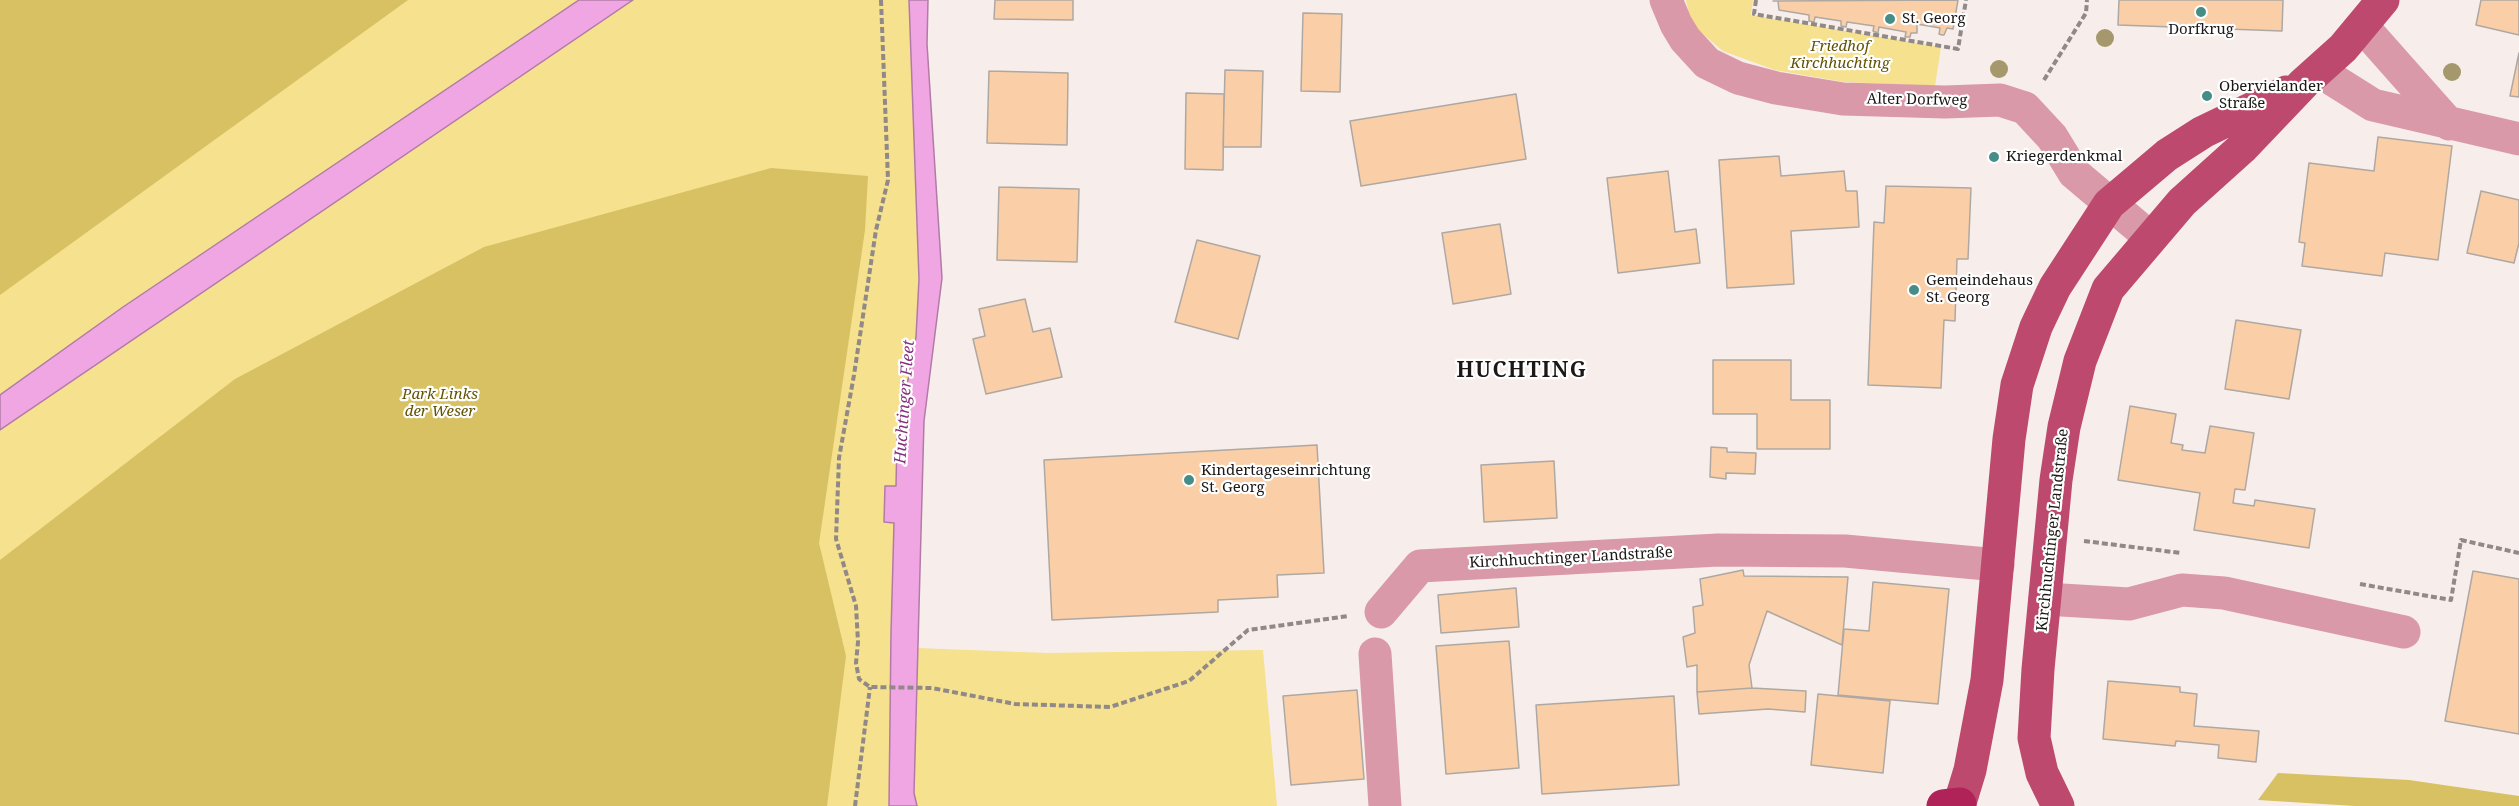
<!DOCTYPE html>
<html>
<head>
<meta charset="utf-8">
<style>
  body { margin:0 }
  canvas { display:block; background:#f7edea }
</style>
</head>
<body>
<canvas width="2519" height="806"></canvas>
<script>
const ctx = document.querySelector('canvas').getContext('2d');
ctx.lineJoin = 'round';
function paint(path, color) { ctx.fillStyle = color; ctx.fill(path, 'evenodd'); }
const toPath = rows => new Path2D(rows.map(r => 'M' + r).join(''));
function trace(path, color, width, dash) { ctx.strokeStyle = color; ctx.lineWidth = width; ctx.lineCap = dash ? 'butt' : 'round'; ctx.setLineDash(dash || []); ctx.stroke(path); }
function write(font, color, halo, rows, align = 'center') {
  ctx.font = font + ' "Noto Serif",serif'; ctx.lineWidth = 4.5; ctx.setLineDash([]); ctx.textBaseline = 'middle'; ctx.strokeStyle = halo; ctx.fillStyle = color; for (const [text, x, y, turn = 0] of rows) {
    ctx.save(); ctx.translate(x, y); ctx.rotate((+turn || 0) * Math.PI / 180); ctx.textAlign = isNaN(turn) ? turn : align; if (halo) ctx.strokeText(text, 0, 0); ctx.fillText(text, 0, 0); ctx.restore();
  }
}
const green = toPath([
  [0,0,928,0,927,44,942,278,924,421,917,648,1047,653,1263,650,1277,806,0,806],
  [1686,0,1753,0,1751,15,1941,47,1935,86,1844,82,1775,70,1723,51,1691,24]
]);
const forest = toPath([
  [0,0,408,0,0,295],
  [771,168,868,176,865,230,819,543,846,656,827,806,0,806,0,560,235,379,484,247],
  [2278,773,2409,780,2519,796,2519,806,2355,806,2258,800]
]);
const water = toPath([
  [579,0,633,0,0,430,0,395,123,307,579,0],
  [909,0,928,0,927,44,942,278,924,421,914,793,917,806,889,806,891,633,894,523,884,522,885,486,896,486,897,439,916,337,919,279,909,0]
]);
const building = toPath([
  [995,0,1073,0,1073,20,994,19,995,0],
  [1958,0,1953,29,1947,28,1944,35,1942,35,1939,34,1940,28,1917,24,1917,33,1911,33,1910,37,1905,37,1906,32,1879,27,1878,33,1873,31,1874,26,1847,22,1846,27,1841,26,1841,21,1815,17,1814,22,1809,21,1809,15,1779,10,1778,1,1773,1,1958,0],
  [2119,0,2283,0,2282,31,2118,25,2119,0],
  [2481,0,2519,0,2519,35,2476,25,2481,0],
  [1303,13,1342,14,1340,92,1301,91,1303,13],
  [2519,53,2519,97,2510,96,2519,53],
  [1225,70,1263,71,1261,147,1223,147,1225,70],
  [989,71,1068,73,1067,145,987,143,989,71],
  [1186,93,1224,94,1223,170,1185,169,1186,93],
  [1516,94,1526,159,1361,186,1350,121,1516,94],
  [2378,137,2452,146,2438,260,2385,253,2382,276,2302,266,2305,243,2299,242,2309,163,2374,171,2378,137],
  [1779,156,1781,176,1844,171,1846,191,1857,191,1859,227,1791,231,1794,284,1727,288,1719,160,1779,156],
  [1668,171,1675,232,1696,229,1700,263,1618,273,1607,178,1668,171],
  [1886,186,1971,188,1968,259,1957,259,1955,321,1944,320,1941,388,1868,385,1874,222,1884,223,1886,186],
  [999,187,1079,189,1077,262,997,260,999,187],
  [2481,191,2519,200,2519,243,2514,263,2467,253,2481,191],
  [1500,224,1511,294,1453,304,1442,233,1500,224],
  [1197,240,1260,256,1238,339,1175,322,1197,240],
  [1025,299,1033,332,1050,328,1062,377,986,394,973,339,985,336,979,309,1025,299],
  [2236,320,2301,330,2289,399,2225,389,2236,320],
  [1713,360,1791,360,1791,400,1830,400,1830,449,1757,449,1757,414,1713,414,1713,360],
  [2130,406,2176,414,2171,443,2183,445,2182,450,2205,453,2210,426,2254,433,2245,490,2235,489,2233,503,2254,506,2255,500,2315,509,2309,548,2194,530,2200,493,2118,480,2130,406],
  [1317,445,1324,573,1277,575,1278,597,1218,600,1218,612,1052,620,1044,460,1317,445],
  [1711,447,1727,448,1727,452,1756,453,1755,474,1726,473,1726,479,1710,477,1711,447],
  [1554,461,1557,518,1484,522,1481,465,1554,461],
  [1743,570,1744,576,1848,577,1842,645,1767,611,1749,665,1752,688,1697,692,1697,665,1687,667,1683,637,1695,633,1693,607,1703,605,1700,579,1743,570],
  [2473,571,2519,579,2519,734,2445,721,2473,571],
  [1873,582,1949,589,1938,704,1838,695,1844,629,1869,631,1873,582],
  [1516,588,1519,627,1441,633,1438,595,1516,588],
  [1509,641,1519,768,1446,774,1436,646,1509,641],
  [2108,681,2180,687,2180,692,2197,694,2194,726,2259,731,2256,762,2218,758,2219,745,2176,741,2175,746,2103,739,2108,681],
  [1752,688,1806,691,1805,712,1768,709,1699,714,1697,692,1752,688],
  [1357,690,1364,779,1291,785,1283,696,1357,690],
  [1818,694,1890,701,1883,773,1811,765,1818,694],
  [1674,696,1679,785,1542,794,1536,705,1674,696]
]);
const path = toPath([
  [881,0,888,180,876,230,854,375,839,458,836,539,856,606,858,642,856,663,859,679,870,687,932,688,1015,704,1110,707,1189,681,1248,630,1348,616],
  [1756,0,1754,14,1958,49,1966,0],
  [2044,80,2086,13,2087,0],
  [2084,541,2181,553],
  [2360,584,2451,600,2461,540,2519,553],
  [855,806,870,687]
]);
const minor = toPath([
  [1666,0,1676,24,1685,39,1707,63,1738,78,1776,88,1843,99,1945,102,2000,100,2025,108,2052,137,2074,173,2151,238],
  [2363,27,2449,124],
  [2319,71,2373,105,2519,139],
  [2045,599,2129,604,2182,590,2224,593,2404,632],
  [1381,612,1420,566,1718,550,1845,551,1998,565],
  [1375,654,1385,806]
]);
const major = toPath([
  [1959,806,1970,770,1987,680,2009,439,2017,385,2036,327,2055,287,2109,204,2167,155,2203,132,2286,92],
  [2058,806,2042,773,2034,738,2038,669,2056,480,2064,427,2080,361,2108,289,2182,202,2242,148,2304,83,2343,48,2383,0]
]);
const highway = toPath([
  [1943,806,1960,804]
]);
const trees = [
  [2105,38],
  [1999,69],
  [2452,72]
];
const markers = [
  [2201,12,6,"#468d87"],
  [1890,19,6,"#468d87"],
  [2207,96,6,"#468d87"],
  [1994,157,6,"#468d87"],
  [1914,290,6,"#468d87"],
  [1189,480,6,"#468d87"]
];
const poiNames = [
  ["St. Georg",1902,19],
  ["Dorfkrug",2201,30,"center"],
  ["Obervielander",2219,87],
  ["Straße",2219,104],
  ["Kriegerdenkmal",2006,157],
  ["Gemeindehaus",1926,281],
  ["St. Georg",1926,298],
  ["Kindertageseinrichtung",1201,471],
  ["St. Georg",1201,488]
];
const parkNames = [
  ["Friedhof",1840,47],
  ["Kirchhuchting",1840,64],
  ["Park Links",440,395],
  ["der Weser",440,412]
];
const streetNames = [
  ["Alter Dorfweg",1917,100,1],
  ["Kirchhuchtinger Landstraße",2053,530,-84],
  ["Kirchhuchtinger Landstraße",1571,558,-3]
];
const waterNames = [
  ["Huchtinger Fleet",905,402,-86]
];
const districtNames = [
  ["HUCHTING",1522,371]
];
paint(green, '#f5e18e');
paint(forest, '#d8c162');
paint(water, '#f1a6e4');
trace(water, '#b17ba6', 1.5);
paint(building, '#facfa7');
trace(building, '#afa8a2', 1.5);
trace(path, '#908987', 4, [6, 3]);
trace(minor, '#da99a8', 33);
trace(major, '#bd496e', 33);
trace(highway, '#b02359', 33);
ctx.fillStyle = '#a5986c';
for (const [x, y] of trees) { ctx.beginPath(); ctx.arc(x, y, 9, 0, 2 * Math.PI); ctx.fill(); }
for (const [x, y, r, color] of markers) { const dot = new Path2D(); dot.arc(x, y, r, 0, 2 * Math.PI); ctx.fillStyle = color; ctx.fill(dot); trace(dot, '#fff', 2); }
write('15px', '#1b1817', '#fff', poiNames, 'left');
write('italic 15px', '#625304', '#fff', parkNames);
write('15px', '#1b1817', '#fff', streetNames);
write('italic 16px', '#852f7b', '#fff', waterNames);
ctx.letterSpacing = '1.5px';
write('bold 21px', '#1b1817', '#fff', districtNames);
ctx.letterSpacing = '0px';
</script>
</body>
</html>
